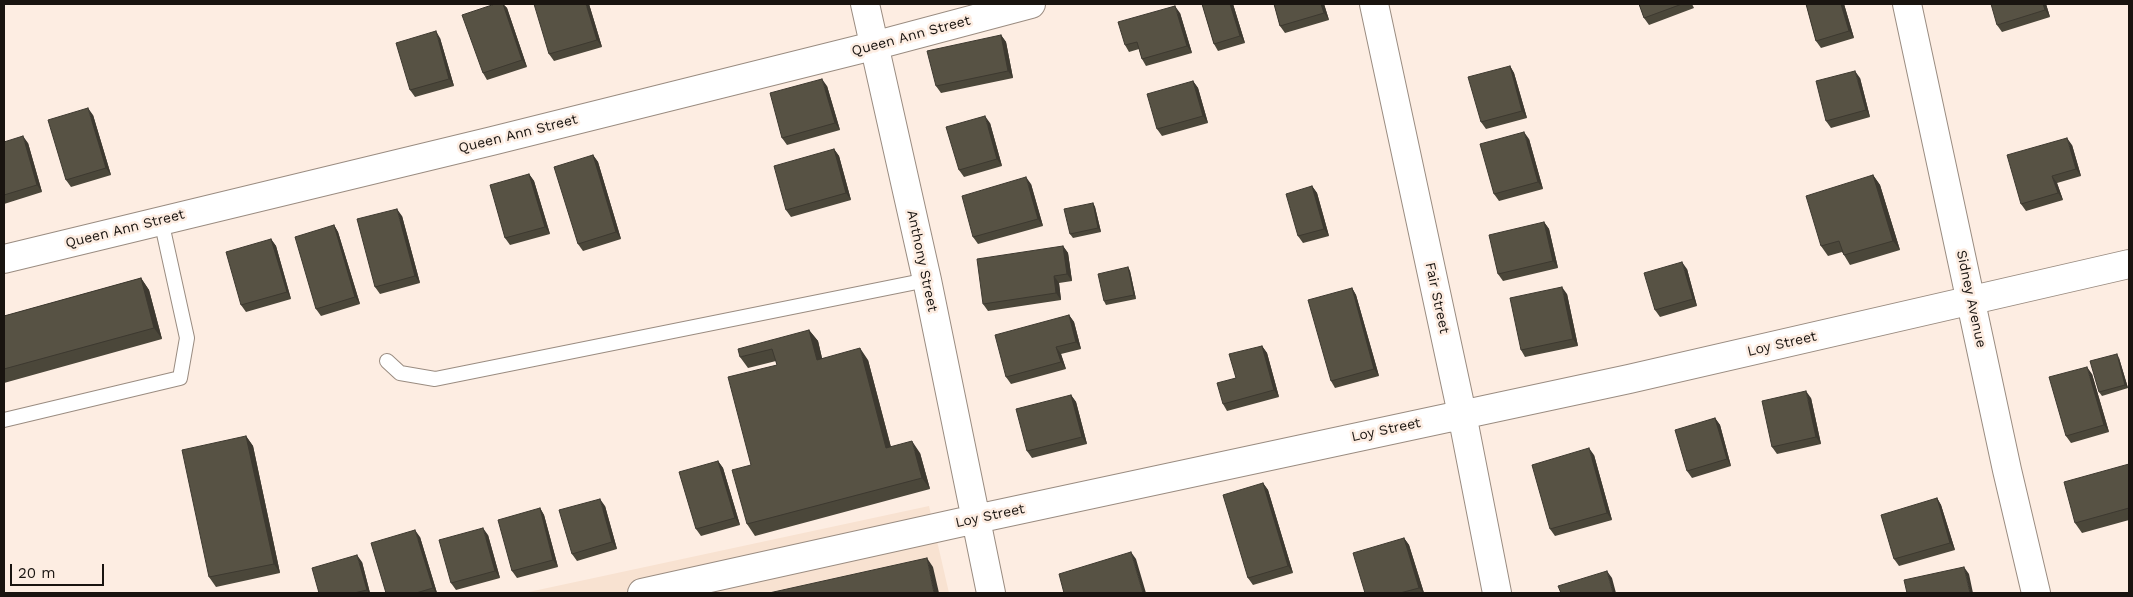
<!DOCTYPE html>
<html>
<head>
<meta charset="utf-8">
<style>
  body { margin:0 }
  #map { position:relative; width:2133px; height:597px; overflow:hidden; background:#fdede2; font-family:"Work Sans",sans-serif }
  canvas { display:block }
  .frame { position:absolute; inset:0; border:5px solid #191410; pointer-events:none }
  .scale { position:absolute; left:10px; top:564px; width:94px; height:22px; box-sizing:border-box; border:2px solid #191410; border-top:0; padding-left:6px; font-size:15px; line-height:18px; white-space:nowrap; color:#191410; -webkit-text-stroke:4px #fdede2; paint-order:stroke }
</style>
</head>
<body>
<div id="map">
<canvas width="2133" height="597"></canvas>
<div class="frame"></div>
<div class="scale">20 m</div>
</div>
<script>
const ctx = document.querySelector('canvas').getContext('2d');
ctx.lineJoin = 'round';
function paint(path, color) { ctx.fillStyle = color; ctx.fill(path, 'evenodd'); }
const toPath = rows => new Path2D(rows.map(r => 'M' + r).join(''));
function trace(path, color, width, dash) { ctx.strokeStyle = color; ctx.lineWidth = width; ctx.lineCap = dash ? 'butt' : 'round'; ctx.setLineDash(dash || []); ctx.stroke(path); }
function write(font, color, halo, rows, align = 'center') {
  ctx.font = font + ' "Work Sans",sans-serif'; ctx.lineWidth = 5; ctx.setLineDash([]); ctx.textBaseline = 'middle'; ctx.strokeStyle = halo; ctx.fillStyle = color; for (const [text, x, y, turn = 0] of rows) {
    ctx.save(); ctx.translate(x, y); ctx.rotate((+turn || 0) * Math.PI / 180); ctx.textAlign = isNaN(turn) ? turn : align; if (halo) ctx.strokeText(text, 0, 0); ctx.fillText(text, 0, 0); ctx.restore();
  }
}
const built = toPath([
  [929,506,949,593,524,593]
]);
const service = toPath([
  [387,361,400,373,435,379,927,280],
  [4,420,180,378,187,338,161,220]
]);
const minor = toPath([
  [865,4,927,280,991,593],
  [1374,4,1462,414,1497,593],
  [642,593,976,519,1629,379,2129,264]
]);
const tertiary = toPath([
  [1907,4,2007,470,2036,593],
  [4,259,492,141,873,46,1031,4]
]);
const wall = toPath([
  [495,4,503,4,507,8,527,67,487,80,483,73],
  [589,4,602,47,554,61,549,54],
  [1202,4,1233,4,1245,43,1218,51,1214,44],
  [1274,4,1324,4,1329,20,1285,33,1280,26],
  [1639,4,1692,4,1694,8,1649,25,1644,18],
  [1806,4,1844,4,1854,38,1821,48,1816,41],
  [2046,4,2050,17,2002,32,1997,25],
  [1180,13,1192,53,1146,66,1142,59,1139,49,1129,52,1125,45],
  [1001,35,1006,42,1013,78,941,93,936,86],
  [440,38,454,86,415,97,410,90],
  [1510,66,1514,73,1527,118,1486,129,1481,122],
  [1860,78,1870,117,1831,128,1826,121],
  [1193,81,1198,88,1208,123,1162,136,1157,129],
  [827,86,840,130,787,145,782,138],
  [93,115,111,175,71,187,66,180],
  [990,123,1002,166,964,177,959,170],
  [1529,139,1543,189,1499,201,1494,194],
  [4,142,28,143,42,192,4,204],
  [2072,145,2081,176,2057,183,2063,200,2026,211,2021,204],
  [834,149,839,156,851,200,791,217,786,210],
  [593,155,598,162,621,239,583,251,578,244],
  [529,174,534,181,550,234,510,245,505,238],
  [1873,175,1880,185,1900,250,1850,265,1844,255,1842,252,1828,256,1821,246],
  [1031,184,1043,226,978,244,973,237],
  [1312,186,1317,193,1329,236,1303,243,1298,236],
  [1093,203,1095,207,1101,232,1073,238,1070,234],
  [402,216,420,283,380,294,375,287],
  [1544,222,1549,229,1558,268,1503,281,1498,274],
  [334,225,338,232,360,304,321,316,316,309],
  [271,239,276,246,291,299,246,312,241,305],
  [1063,246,1068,253,1072,281,1059,283,1061,300,988,311,983,304],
  [1128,267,1130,271,1136,299,1106,305,1104,301],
  [1687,269,1697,306,1660,317,1655,310],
  [141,278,149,290,162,339,4,383,4,316],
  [1352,288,1356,295,1379,376,1335,388,1331,381],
  [1567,294,1578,346,1525,357,1521,350],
  [1069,315,1074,322,1081,349,1061,354,1066,369,1011,384,1006,377],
  [809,330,818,341,822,358,868,360,891,447,920,453,930,489,755,536,747,524,751,465,777,365,776,361,748,368,740,357],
  [1262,346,1267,353,1279,397,1227,411,1223,404,1236,378],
  [2119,358,2128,388,2102,396,2099,392],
  [2092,374,2109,432,2071,443,2066,436],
  [1071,395,1076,402,1087,444,1032,458,1027,451],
  [1811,398,1821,444,1777,454,1772,447],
  [1715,418,1720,425,1731,466,1692,478,1687,471],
  [246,436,253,446,280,573,216,587,209,577],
  [1594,455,1612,520,1555,536,1550,529],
  [718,461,723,468,740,525,701,536,696,529],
  [2129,464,2129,520,2082,533,2075,523],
  [1263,483,1268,490,1293,573,1253,585,1248,578],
  [1937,498,1941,505,1955,550,1899,566,1894,559],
  [605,506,617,549,577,561,572,554],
  [540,508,544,515,558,567,517,578,512,571],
  [488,535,500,578,456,590,451,583],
  [420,537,437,593,386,593],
  [1404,538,1409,545,1424,593,1365,593],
  [362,562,370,593,319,593]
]);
const shadedWall = toPath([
  [503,4,507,8,527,67,522,60],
  [586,4,589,4,602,47,597,40],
  [1230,4,1233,4,1245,43,1240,36],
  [1321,4,1324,4,1329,20,1324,13],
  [1841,4,1844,4,1854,38,1849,31],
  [2043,4,2046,4,2050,17,2045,10],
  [1175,6,1180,13,1192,53,1187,46],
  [436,31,440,38,454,86,449,79],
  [1001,35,1006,42,1013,78,1008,71],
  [1510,66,1514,73,1527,118,1522,111],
  [1855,71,1860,78,1870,117,1866,110],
  [822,79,827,86,840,130,835,123],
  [1193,81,1198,88,1208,123,1203,116],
  [88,108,93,115,111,175,106,168],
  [985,116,990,123,1002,166,997,159],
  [1524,132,1529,139,1543,189,1538,182],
  [23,136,28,143,42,192,37,185],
  [2067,138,2072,145,2081,176,2076,169],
  [834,149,839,156,851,200,846,193],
  [593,155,598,162,621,239,616,232],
  [529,174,534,181,550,234,545,227],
  [1873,175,1880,185,1900,250,1893,241],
  [2052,176,2057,183,2063,200,2058,193],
  [1026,177,1031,184,1043,226,1038,219],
  [1312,186,1317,193,1329,236,1324,229],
  [1093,203,1095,207,1101,232,1098,228],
  [397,209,402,216,420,283,415,276],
  [1544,222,1549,229,1558,268,1553,261],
  [334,225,338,232,360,304,355,297],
  [271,239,276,246,291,299,287,292],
  [1063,246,1068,253,1072,281,1067,274],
  [1682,262,1687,269,1697,306,1693,299],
  [1128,267,1130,271,1136,299,1134,295],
  [1054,276,1059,283,1061,300,1056,293],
  [141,278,149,290,162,339,154,328],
  [1562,287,1567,294,1578,346,1573,339],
  [1352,288,1356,295,1379,376,1374,369],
  [1069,315,1074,322,1081,349,1076,342],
  [809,330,818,341,825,371,817,360],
  [1262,346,1267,353,1279,397,1274,390],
  [1056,347,1061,354,1066,369,1061,362],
  [860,348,868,360,894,459,886,448],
  [2117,354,2119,358,2128,388,2125,385],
  [2087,367,2092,374,2109,432,2104,425],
  [1806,391,1811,398,1821,444,1816,437],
  [1071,395,1076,402,1087,444,1082,437],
  [1715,418,1720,425,1731,466,1727,459],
  [246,436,253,446,280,573,274,564],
  [912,441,920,453,930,489,922,478],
  [1589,448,1594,455,1612,520,1607,513],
  [718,461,723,468,740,525,735,518],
  [1263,483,1268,490,1293,573,1288,566],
  [1937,498,1941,505,1955,550,1950,543],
  [600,499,605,506,617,549,612,542],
  [540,508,544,515,558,567,553,560],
  [483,528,488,535,500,578,495,571],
  [415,530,420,537,437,593,436,593,433,588],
  [1404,538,1409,545,1424,593,1419,588],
  [1131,552,1136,559,1146,593,1143,593],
  [357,555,362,562,370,593,369,593,367,590],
  [927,558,933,567,939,593,934,593],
  [1964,567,1969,574,1973,593,1970,593],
  [1607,571,1612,578,1616,593,1613,593]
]);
const building = toPath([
  [495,4,503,4,522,60,483,73,462,15,495,4],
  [534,4,586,4,597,40,549,54,534,4],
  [1202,4,1230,4,1240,36,1214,44,1202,4],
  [1274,4,1321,4,1324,13,1280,26,1274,4],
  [1639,4,1682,4,1644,18,1639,4],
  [1806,4,1841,4,1849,31,1816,41,1806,4],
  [1991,4,2043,4,2045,10,1997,25,1991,4],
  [1175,6,1187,46,1142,59,1137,42,1125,45,1118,22,1175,6],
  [436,31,449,79,410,90,396,43,436,31],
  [1001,35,1008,71,936,86,927,51,1001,35],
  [1510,66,1522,111,1481,122,1468,77,1510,66],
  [1855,71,1866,110,1826,121,1816,81,1855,71],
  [822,79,835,123,782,138,770,93,822,79],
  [1193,81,1203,116,1157,129,1147,94,1193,81],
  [88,108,106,168,66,180,48,120,88,108],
  [985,116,997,159,959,170,946,127,985,116],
  [1524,132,1538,182,1494,194,1480,144,1524,132],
  [23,136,37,185,4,195,4,142,23,136],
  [2067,138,2076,169,2052,176,2058,193,2021,204,2007,155,2067,138],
  [834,149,846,193,786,210,774,166,834,149],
  [593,155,616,232,578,244,554,167,593,155],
  [529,174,545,227,505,238,490,185,529,174],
  [1873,175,1893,241,1844,255,1839,241,1821,246,1806,196,1873,175],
  [1026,177,1038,219,973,237,962,196,1026,177],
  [1312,186,1324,229,1298,236,1286,194,1312,186],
  [1093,203,1098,228,1070,234,1064,209,1093,203],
  [397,209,415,276,375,287,357,219,397,209],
  [1544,222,1553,261,1498,274,1489,235,1544,222],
  [334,225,355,297,316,309,295,237,334,225],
  [271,239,287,292,241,305,226,252,271,239],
  [1063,246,1067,274,1054,276,1056,293,983,304,977,259,1063,246],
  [1682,262,1693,299,1655,310,1644,273,1682,262],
  [1128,267,1134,295,1104,301,1098,274,1128,267],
  [141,278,154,328,4,369,4,316,141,278],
  [1562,287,1573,339,1521,350,1510,298,1562,287],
  [1352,288,1374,369,1331,381,1308,300,1352,288],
  [1069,315,1076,342,1056,347,1061,362,1006,377,995,335,1069,315],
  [809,330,817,360,860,348,886,448,912,441,922,478,747,524,732,470,751,465,728,377,777,365,772,349,740,357,738,349,809,330],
  [1262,346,1274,390,1223,404,1217,383,1236,378,1229,354,1262,346],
  [2117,354,2125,385,2099,392,2090,361,2117,354],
  [2087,367,2104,425,2066,436,2049,377,2087,367],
  [1806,391,1816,437,1772,447,1762,401,1806,391],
  [1071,395,1082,437,1027,451,1016,409,1071,395],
  [1715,418,1727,459,1687,471,1675,430,1715,418],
  [246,436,274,564,209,577,182,450,246,436],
  [1589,448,1607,513,1550,529,1532,465,1589,448],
  [718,461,735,518,696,529,679,472,718,461],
  [2129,464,2129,508,2075,523,2064,482,2129,464],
  [1263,483,1288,566,1248,578,1223,495,1263,483],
  [1937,498,1950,543,1894,559,1881,515,1937,498],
  [600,499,612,542,572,554,559,510,600,499],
  [540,508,553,560,512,571,498,520,540,508],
  [483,528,495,571,451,583,439,540,483,528],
  [415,530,433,588,416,593,386,593,371,543,415,530],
  [1404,538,1419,588,1400,593,1365,593,1353,553,1404,538],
  [1131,552,1143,593,1064,593,1059,574,1131,552],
  [357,555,367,590,354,593,319,593,312,568,357,555],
  [927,558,934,593,769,593,927,558],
  [1964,567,1970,593,1907,593,1904,580,1964,567],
  [1607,571,1613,593,1561,593,1558,586,1607,571]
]);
const streetNames = [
  ["Queen Ann Street",911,36,-15],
  ["Queen Ann Street",518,134,-14],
  ["Queen Ann Street",125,229,-14],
  ["Anthony Street",922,261,78],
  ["Fair Street",1437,298,78],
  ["Sidney Avenue",1971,299,78],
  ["Loy Street",1782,344,-13],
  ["Loy Street",1386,430,-12],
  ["Loy Street",990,516,-12]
];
paint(built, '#f8e2d1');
trace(service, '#9a8c81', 16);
trace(minor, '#9a8c81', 30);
trace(tertiary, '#9a8c81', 30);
trace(service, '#fff', 14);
trace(minor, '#fff', 28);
trace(tertiary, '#fff', 28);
paint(wall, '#4b473a');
paint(shadedWall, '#3d3930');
paint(building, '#575244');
trace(building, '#3d3930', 1);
write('14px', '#191410', '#fdede2', streetNames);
</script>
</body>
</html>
